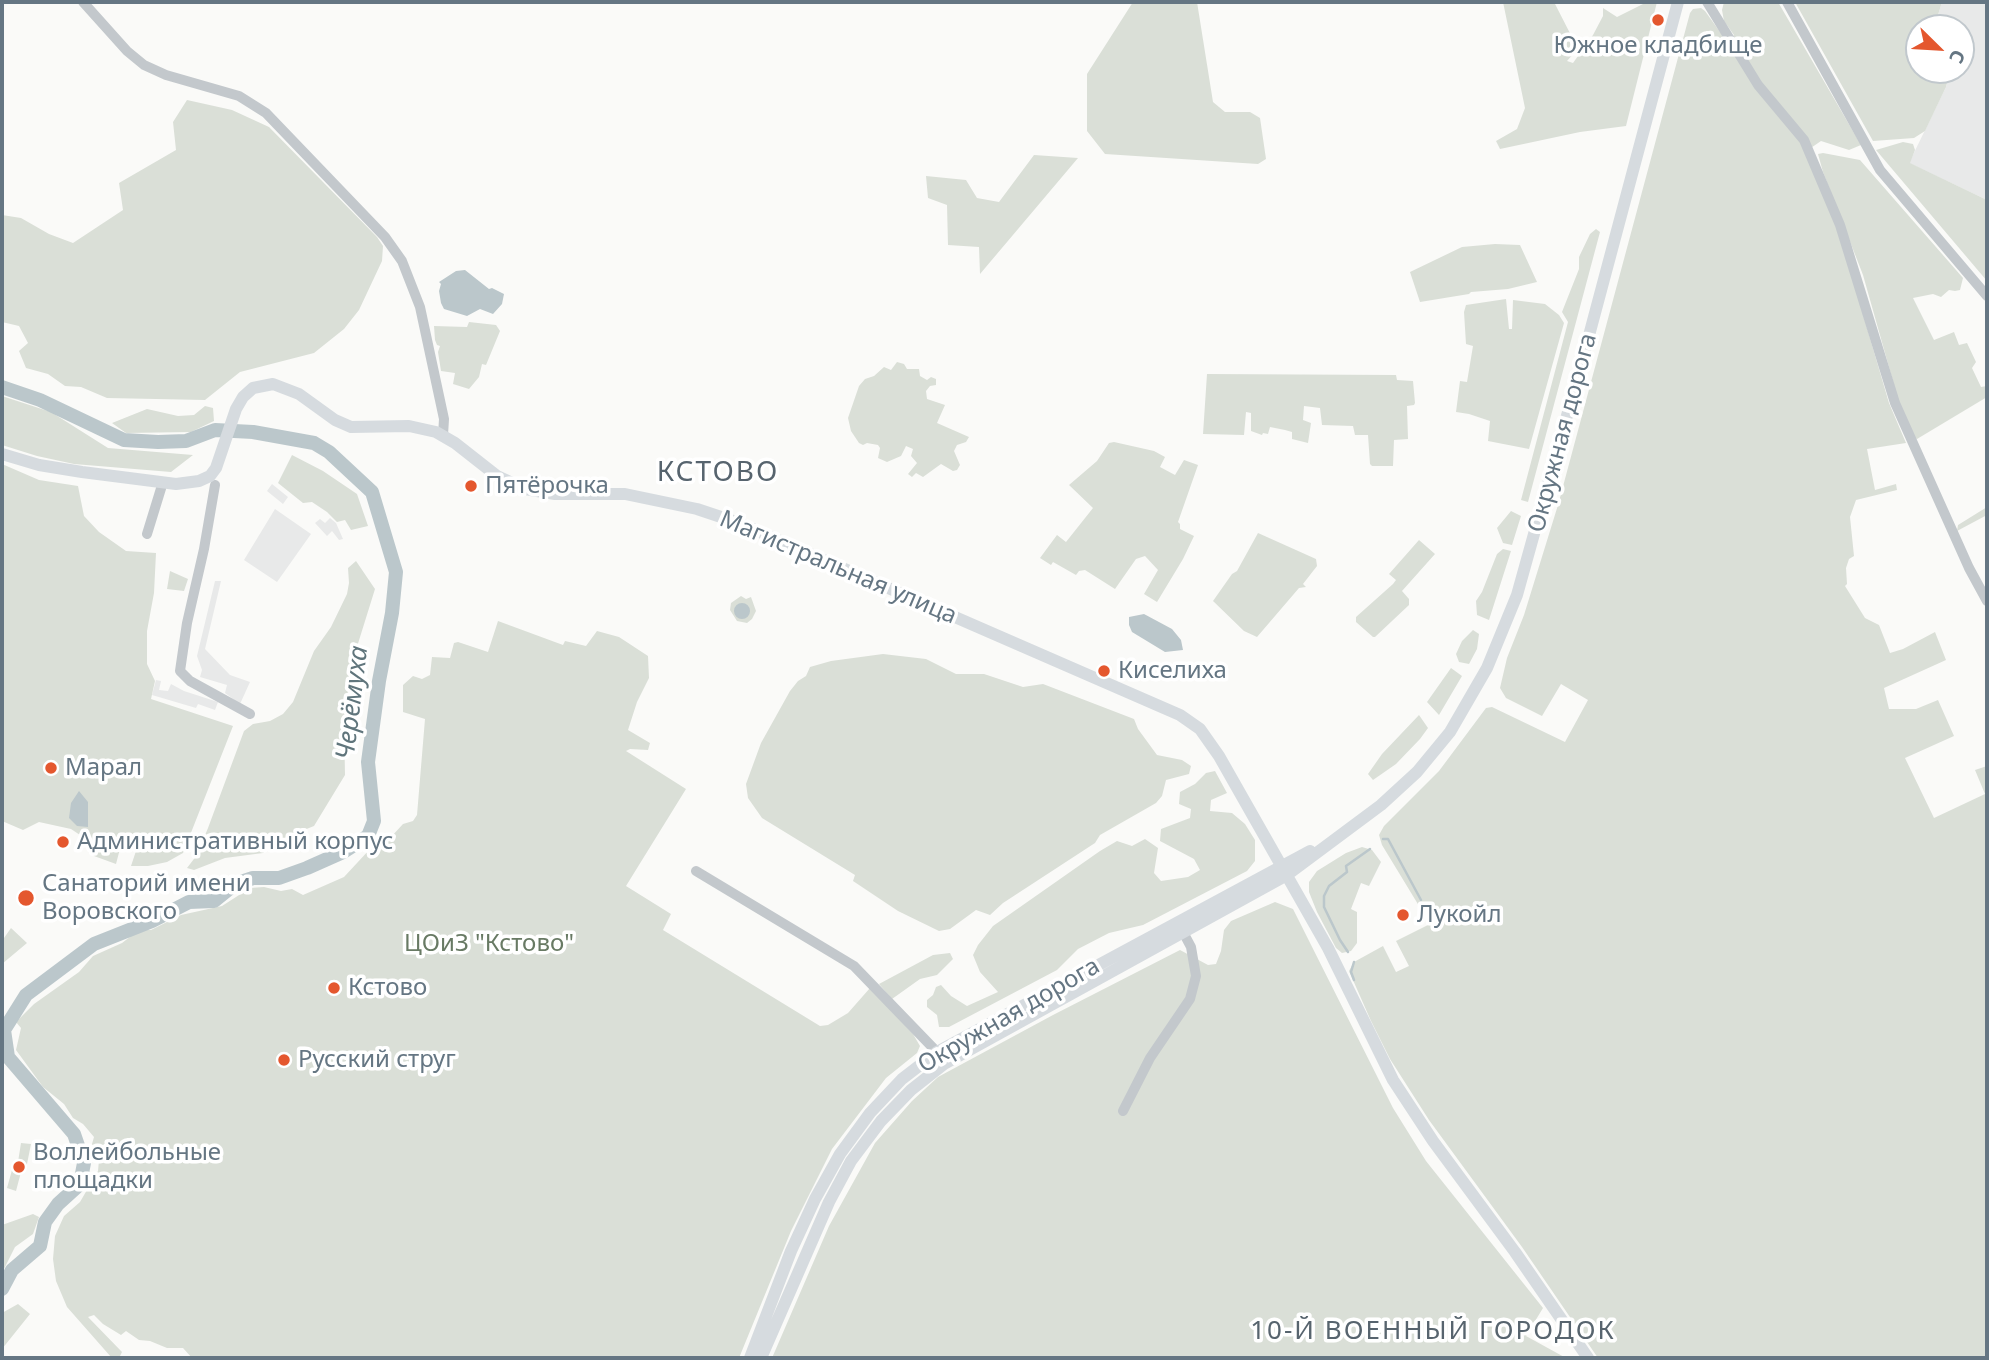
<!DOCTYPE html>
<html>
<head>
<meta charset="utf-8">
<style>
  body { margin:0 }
  #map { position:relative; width:1989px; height:1360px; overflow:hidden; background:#fafaf8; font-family:"Noto Sans",sans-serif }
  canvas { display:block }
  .frame { position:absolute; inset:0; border:4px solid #657683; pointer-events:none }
  .north { position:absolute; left:1905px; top:14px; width:70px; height:70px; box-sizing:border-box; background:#fff; border:2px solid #c1c8cd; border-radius:50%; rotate:114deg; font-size:19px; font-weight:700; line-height:28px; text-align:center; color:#657683 }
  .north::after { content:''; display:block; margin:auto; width:24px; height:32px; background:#e4572e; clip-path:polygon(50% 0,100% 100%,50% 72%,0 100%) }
</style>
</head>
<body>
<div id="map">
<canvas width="1989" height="1360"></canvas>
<div class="frame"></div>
<div class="north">С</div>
</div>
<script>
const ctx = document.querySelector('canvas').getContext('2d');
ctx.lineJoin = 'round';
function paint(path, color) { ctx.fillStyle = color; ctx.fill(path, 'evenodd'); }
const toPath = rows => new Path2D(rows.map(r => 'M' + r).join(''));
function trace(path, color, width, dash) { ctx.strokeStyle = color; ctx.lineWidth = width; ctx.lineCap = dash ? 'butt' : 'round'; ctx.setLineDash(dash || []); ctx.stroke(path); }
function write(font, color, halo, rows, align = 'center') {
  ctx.font = font + ' "Noto Sans",sans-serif'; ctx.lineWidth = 7; ctx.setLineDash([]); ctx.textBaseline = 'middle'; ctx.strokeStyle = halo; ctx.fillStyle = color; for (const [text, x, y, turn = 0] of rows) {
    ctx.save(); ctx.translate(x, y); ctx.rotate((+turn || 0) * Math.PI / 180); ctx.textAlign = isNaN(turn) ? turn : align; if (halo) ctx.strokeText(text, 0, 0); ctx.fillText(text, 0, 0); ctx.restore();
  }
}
const built = toPath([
  [1942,2,1987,2,1987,200,1909,163,1946,87,1950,70,1961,70,1961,28,1934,28],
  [272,484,288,497,283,504,267,491],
  [275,509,311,534,277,582,244,560],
  [330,518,336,523,343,539,339,540,332,531,327,536,315,523,320,519,325,523],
  [215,581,221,581,205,649,230,675,250,682,240,704,225,693,227,685,200,677,202,670,197,656],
  [156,680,161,681,159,690,168,691,171,684,184,691,218,702,215,710,198,704,196,708,152,695]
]);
const green = toPath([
  [1133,2,1197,2,1213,102,1225,112,1250,112,1260,118,1266,159,1258,164,1105,154,1087,131,1087,74],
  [1503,2,1554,2,1576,45,1575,52,1567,61,1573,63,1593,35,1603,16,1603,8,1617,17,1647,2,1657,2,1626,126,1580,132,1500,149,1496,141,1517,129,1525,108],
  [1724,2,1778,2,1861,145,1849,150,1821,141,1805,152,1837,226,1889,403,1906,443,1867,449,1875,490,1896,484,1897,490,1856,500,1850,517,1854,556,1849,559,1846,568,1847,584,1845,586,1865,618,1879,625,1890,653,1903,649,1935,632,1946,660,1884,688,1889,709,1916,709,1938,700,1954,736,1905,758,1934,818,1985,794,1975,770,1987,766,1987,1358,1598,1358,1522,1247,1429,1120,1390,1059,1371,1021,1349,971,1354,962,1383,946,1396,972,1409,966,1396,941,1430,924,1382,845,1379,835,1384,826,1439,771,1486,708,1492,707,1565,742,1588,700,1561,684,1542,716,1506,698,1500,688,1507,658,1524,615,1558,505,1690,13,1693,9,1701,8,1705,11,1728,43,1734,35,1724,21,1722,10],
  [1795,2,1942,2,1934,28,1919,28,1919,70,1950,70,1946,87,1925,131,1914,138,1873,141],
  [187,100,232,110,269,127,377,237,383,246,382,261,359,310,344,329,314,353,240,372,205,400,107,398,81,387,65,386,48,374,26,368,19,351,28,343,19,326,2,322,2,215,21,218,49,234,73,243,123,210,119,183,176,150,173,122],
  [1903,142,1913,144,1915,150,1910,163,1987,200,1987,281,1876,150],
  [1823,153,1860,160,1963,278,1960,290,1955,291,1949,290,1941,297,1933,294,1913,298,1934,340,1954,332,1959,345,1967,343,1976,362,1972,368,1981,387,1987,386,1987,397,1917,439,1914,438,1900,406,1863,275,1823,172,1818,154],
  [1034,155,1078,158,980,274,979,247,948,245,947,205,928,198,926,176,966,180,977,198,999,202],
  [1596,229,1600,232,1528,502,1521,500,1568,322,1562,312,1579,269,1579,257,1590,234],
  [1495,244,1520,245,1537,282,1508,289,1471,292,1469,294,1420,302,1410,272,1462,247],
  [1506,299,1509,329,1512,329,1513,300,1545,304,1559,315,1564,323,1529,449,1488,441,1490,421,1469,414,1456,412,1460,381,1467,382,1473,346,1466,344,1464,312,1466,305],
  [469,322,496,325,500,331,486,365,482,364,479,377,469,389,453,384,455,373,441,371,438,352,440,346,437,345,435,340,434,326,467,327],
  [897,362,904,364,907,369,919,369,920,376,927,380,931,377,936,379,936,385,930,386,926,391,927,399,945,405,937,423,969,437,966,442,957,445,954,451,960,465,957,470,953,471,941,464,923,477,916,473,912,477,908,474,917,463,911,456,913,449,906,446,901,456,887,462,878,458,880,448,878,445,867,443,863,445,859,443,851,431,848,418,859,386,865,379,874,376,884,367,891,370],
  [1207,374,1396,375,1397,380,1413,381,1415,403,1414,405,1407,406,1408,439,1394,440,1393,466,1372,466,1370,464,1368,435,1355,435,1353,426,1322,425,1320,408,1304,406,1303,420,1311,423,1308,443,1292,439,1292,432,1285,430,1270,427,1268,434,1263,433,1262,435,1251,431,1251,413,1246,412,1244,435,1203,434],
  [2,396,51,412,108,448,193,455,171,472,74,464,37,456,2,445],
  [205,406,213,408,214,421,191,432,126,433,112,423,147,409,178,416,194,415],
  [1114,442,1154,451,1165,457,1160,467,1175,475,1184,460,1198,465,1178,522,1180,524,1180,529,1194,536,1183,559,1157,602,1144,594,1158,570,1145,556,1136,559,1115,589,1085,570,1079,571,1076,575,1053,562,1051,565,1040,558,1057,535,1066,542,1093,508,1069,485,1097,461,1109,443],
  [292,455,323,471,357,494,368,526,351,530,345,520,337,522,327,512,312,502,303,503,278,483],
  [2,464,39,480,78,486,84,516,99,532,126,551,156,553,154,593,147,631,147,664,155,681,151,699,233,726,183,853,167,862,148,866,131,866,138,845,122,841,116,864,94,856,83,837,71,829,39,822,23,830,2,821],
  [1987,507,1987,515,1957,531,1958,525],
  [1511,511,1521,516,1512,545,1503,543,1497,528],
  [1258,533,1316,559,1317,566,1303,584,1306,587,1299,588,1257,637,1244,631,1213,601,1232,574,1237,571],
  [1419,540,1435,554,1402,591,1409,599,1409,605,1375,637,1373,637,1356,622,1356,617,1393,584,1396,580,1389,574],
  [1503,549,1511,551,1489,620,1477,615,1476,601,1482,592,1497,554],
  [356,561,375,589,351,666,344,723,345,775,314,826,279,840,263,853,225,858,194,870,187,868,197,855,208,828,244,731,253,724,270,721,283,714,293,702,314,651,331,627,347,594,349,583,348,568],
  [170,571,188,579,184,591,167,589],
  [741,596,746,599,751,597,756,611,752,619,747,623,737,621,730,610,731,603],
  [498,621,563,645,565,641,586,646,597,631,619,637,648,656,649,678,637,702,628,730,650,743,648,750,630,749,626,751,686,789,626,886,671,914,663,930,820,1026,828,1025,848,1013,870,988,913,1034,920,1046,917,1053,886,1078,832,1149,791,1231,739,1358,192,1358,183,1348,167,1348,150,1341,139,1340,126,1331,121,1335,103,1324,94,1315,88,1317,122,1352,119,1358,111,1357,67,1307,56,1281,53,1259,55,1236,64,1216,80,1202,98,1171,99,1160,92,1144,94,1137,83,1124,73,1118,64,1104,43,1087,16,1050,21,1028,16,1022,34,1004,79,972,93,956,122,943,139,930,151,930,181,915,222,906,250,888,264,887,281,891,292,889,303,895,344,877,370,849,379,850,403,824,413,821,417,815,425,719,403,712,403,685,413,676,422,679,430,675,432,657,450,658,454,643,458,642,488,652],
  [1473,630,1479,634,1477,649,1469,664,1459,662,1456,654,1462,641],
  [883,654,926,659,956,674,984,674,1023,687,1043,684,1134,719,1138,729,1157,755,1182,760,1191,766,1189,774,1166,780,1162,796,1156,803,1100,835,1095,843,1003,903,990,915,976,910,950,929,939,931,898,911,853,881,855,875,762,818,748,798,746,784,761,743,790,691,798,681,806,676,810,667,831,661],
  [1451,668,1462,676,1439,715,1427,702],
  [1419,715,1428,728,1420,739,1396,764,1373,780,1368,774,1382,754],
  [1215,771,1227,793,1211,800,1210,811,1232,813,1245,824,1255,840,1255,861,1247,871,1143,925,1109,933,1078,949,1057,970,949,1027,939,1027,937,1015,927,1007,927,1000,933,995,936,987,941,985,951,996,967,1006,998,992,980,972,973,955,978,945,993,926,1100,851,1117,841,1132,846,1145,839,1158,848,1154,873,1161,881,1188,877,1200,870,1194,859,1160,841,1161,829,1190,818,1191,809,1179,804,1180,792,1195,784,1206,773],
  [1362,847,1372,850,1381,862,1369,886,1361,883,1351,909,1357,912,1357,943,1351,951,1342,953,1336,948,1317,912,1309,892,1309,882,1317,871,1346,853],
  [1275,902,1293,909,1393,1108,1426,1161,1543,1308,1526,1336,1566,1358,772,1358,829,1226,875,1143,912,1101,938,1077,1053,1015,1180,950,1208,965,1216,964,1221,951,1224,930,1231,921],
  [11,928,27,943,2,964,2,937,4,938],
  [950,953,953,959,937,975,920,979,892,999,879,984,933,955],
  [21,1143,31,1144,27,1164,21,1172,16,1191,7,1188,12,1170,18,1162],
  [33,1214,39,1217,33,1234,15,1247,2,1273,2,1225],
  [18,1304,30,1314,2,1349,2,1313]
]);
const water = toPath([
  [465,270,489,289,492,288,504,294,502,304,493,314,480,309,467,316,444,309,441,303,439,291,441,284,439,282,456,271],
  '734 611a8 8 0 1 1 16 0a8 8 0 1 1-16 0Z',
  [1144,614,1172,629,1181,640,1183,650,1165,652,1132,632,1129,625,1129,617],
  [79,791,88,802,88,827,77,826,69,818,71,803]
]);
const stream = toPath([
  [1383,839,1388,839,1421,900],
  [1348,952,1340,940,1324,907,1324,896,1329,886,1347,872,1346,866,1370,849],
  [1354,980,1351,972,1354,962]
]);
const river = toPath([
  [2,387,40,400,124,440,158,442,186,441,215,430,253,432,314,443,329,452,372,492,396,572,392,613,379,681,368,762,374,821,368,836,343,852,307,868,279,878,253,878,235,884,214,901,189,902,152,921,94,944,26,995,4,1030,8,1057,74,1134,84,1163,80,1184,58,1204,45,1222,40,1246,12,1270,2,1289]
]);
const minor = toPath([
  [83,2,127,51,144,65,166,75,239,96,266,113,385,237,402,261,420,307,444,419,443,435],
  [1707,2,1758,85,1804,140,1840,225,1895,403,1969,568,1987,601],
  [1787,2,1880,170,1987,296],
  [215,485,204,549,187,623,180,671,190,681,250,714],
  [147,534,163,482],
  [696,871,854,966,937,1052],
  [1123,1111,1150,1058,1190,999,1196,976,1191,947,1183,932]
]);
const major = toPath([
  [2,454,39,465,82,472,176,484,199,481,210,476,216,468,236,409,243,397,253,388,273,384,299,394,335,420,351,427,409,426,436,432,455,443,497,476,525,489,555,494,625,494,697,509,739,523,1180,715,1200,729,1219,756,1328,948,1393,1080,1433,1141,1515,1252,1588,1358],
  [750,1358,791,1251,815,1199,840,1154,870,1113,902,1079,937,1052,1310,851],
  [761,1358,829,1202,851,1161,881,1121,911,1090,944,1064,1287,875,1381,805,1417,772,1450,732,1487,668,1517,595,1583,358,1678,2]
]);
const markers = [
  [1658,20,7,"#e4572e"],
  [471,486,7,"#e4572e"],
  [1104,671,7,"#e4572e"],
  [51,768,7,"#e4572e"],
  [63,842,7,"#e4572e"],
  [26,898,9,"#e4572e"],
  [1403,915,7,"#e4572e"],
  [334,988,7,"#e4572e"],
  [284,1060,7,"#e4572e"],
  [19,1167,7,"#e4572e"]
];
const poiNames = [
  ["Южное кладбище",1658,46,"center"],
  ["Пятёрочка",485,486],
  ["Киселиха",1118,671],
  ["Марал",65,768],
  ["Административный корпус",77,842],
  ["Санаторий имени",42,884],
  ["Воровского",42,912],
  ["Лукойл",1417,915],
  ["Кстово",348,988],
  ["Русский струг",298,1060],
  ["Воллейбольные",33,1153],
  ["площадки",33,1181]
];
const streetNames = [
  ["Окружная дорога",1563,433,-75],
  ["Магистральная улица",838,568,23],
  ["Окружная дорога",1009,1016,-30]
];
const parkNames = [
  ["ЦОиЗ \"Кстово\"",489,944]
];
const waterNames = [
  ["Черёмуха",353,703,-83]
];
const neighbourhoodNames = [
  ["10-Й ВОЕННЫЙ ГОРОДОК",1433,1332]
];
const quarterNames = [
  ["КСТОВО",718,473]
];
paint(built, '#e8e9e9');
paint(green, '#dadfd7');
paint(water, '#bbc7cb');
trace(stream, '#bbc7cb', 2.5);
trace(river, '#bbc7cb', 14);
trace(minor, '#c3c8cc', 10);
trace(major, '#d6dbdf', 12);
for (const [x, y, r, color] of markers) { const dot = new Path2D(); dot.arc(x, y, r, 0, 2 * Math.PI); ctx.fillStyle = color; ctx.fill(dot); trace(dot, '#fff', 2.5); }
write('24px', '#657683', '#fff', poiNames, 'left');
write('24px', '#657683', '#fff', streetNames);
write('24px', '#687a64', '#fff', parkNames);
write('italic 26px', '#60757c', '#fff', waterNames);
ctx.letterSpacing = '2px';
write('26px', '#57646e', '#fff', neighbourhoodNames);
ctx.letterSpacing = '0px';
ctx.letterSpacing = '2px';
write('28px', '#57646e', '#fff', quarterNames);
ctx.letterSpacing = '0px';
</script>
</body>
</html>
